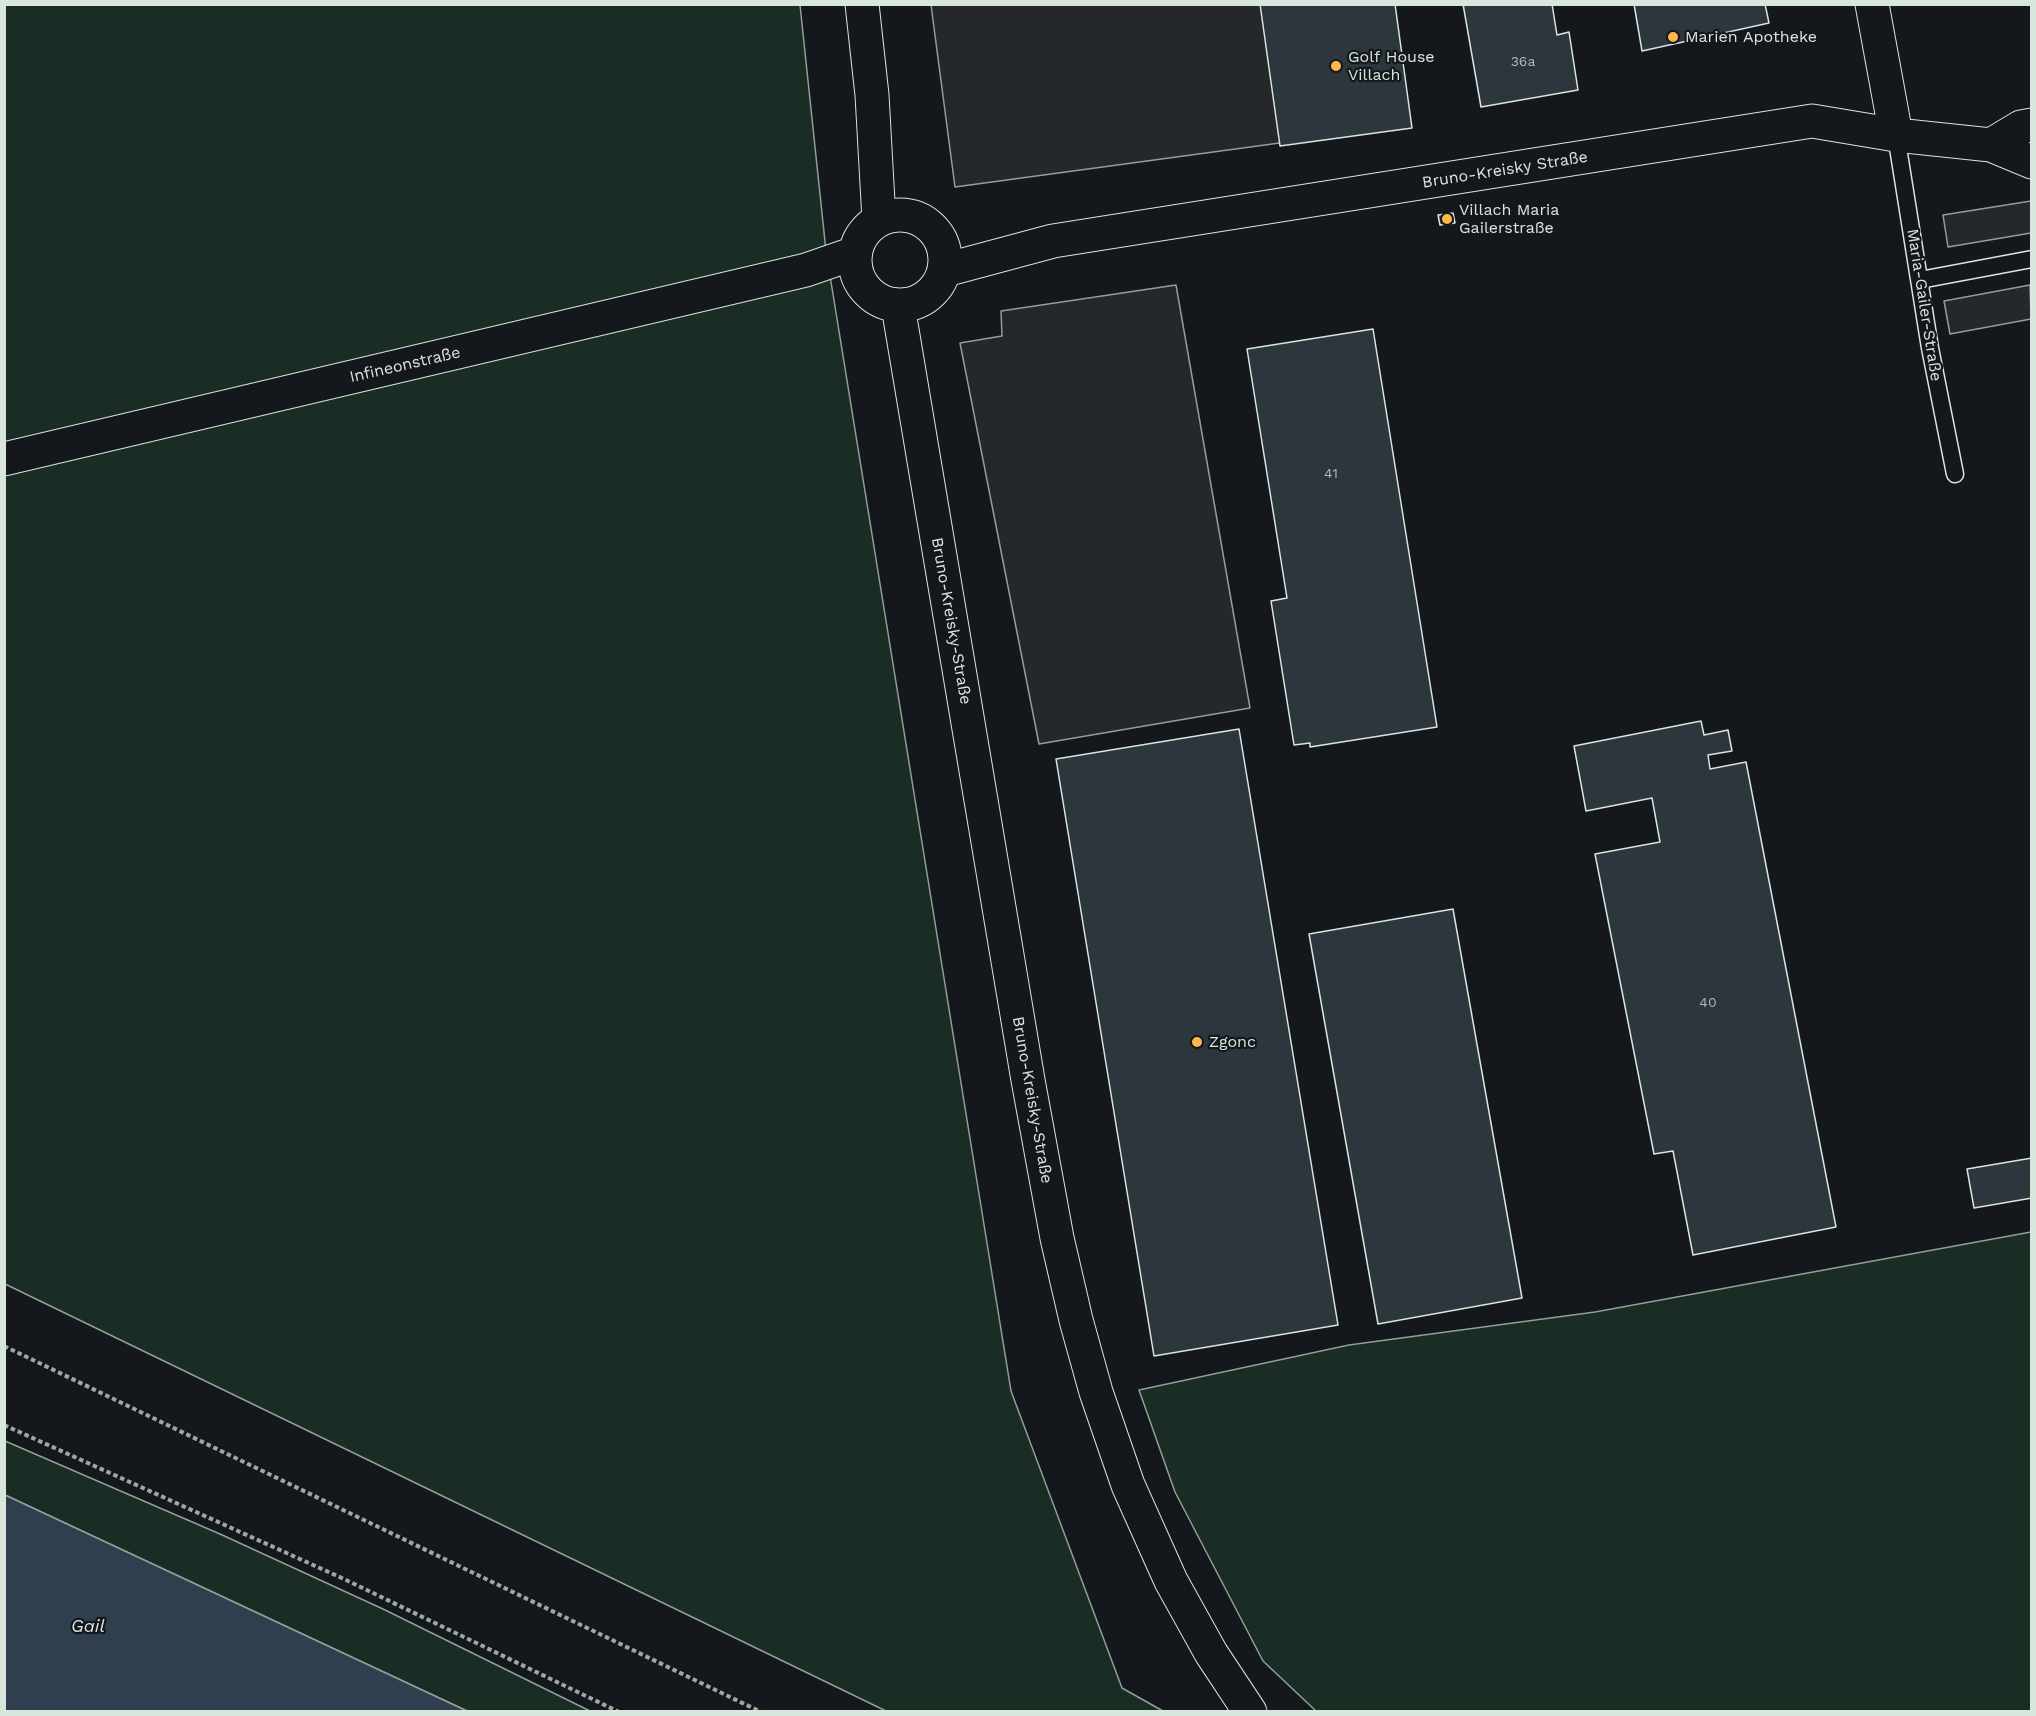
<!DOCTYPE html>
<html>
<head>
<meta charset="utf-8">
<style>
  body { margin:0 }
  #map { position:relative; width:2036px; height:1716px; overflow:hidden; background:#14181c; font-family:"Work Sans",sans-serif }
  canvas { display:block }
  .frame { position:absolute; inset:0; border:6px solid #d8e6dc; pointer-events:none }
</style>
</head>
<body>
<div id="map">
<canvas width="2036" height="1716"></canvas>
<div class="frame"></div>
</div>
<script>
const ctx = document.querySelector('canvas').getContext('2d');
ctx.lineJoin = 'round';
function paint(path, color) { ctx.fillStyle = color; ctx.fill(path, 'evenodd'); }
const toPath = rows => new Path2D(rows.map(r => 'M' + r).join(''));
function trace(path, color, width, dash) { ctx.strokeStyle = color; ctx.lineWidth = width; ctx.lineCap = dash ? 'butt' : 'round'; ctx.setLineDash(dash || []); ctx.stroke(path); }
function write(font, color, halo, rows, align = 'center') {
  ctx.font = font + ' "Work Sans",sans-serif'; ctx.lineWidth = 4.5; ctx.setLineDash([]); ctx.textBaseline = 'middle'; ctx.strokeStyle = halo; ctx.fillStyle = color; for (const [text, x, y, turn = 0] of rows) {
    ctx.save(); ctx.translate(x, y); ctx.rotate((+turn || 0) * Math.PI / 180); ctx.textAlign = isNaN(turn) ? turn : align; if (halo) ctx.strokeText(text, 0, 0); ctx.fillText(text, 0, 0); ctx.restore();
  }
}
const green = toPath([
  [4,5,800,5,826,251,1011,1391,1122,1688,1163,1711,886,1711,5,1284,4,5],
  [2031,1232,2031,1711,1316,1711,1263,1661,1175,1492,1139,1390,1349,1345,1595,1312,2031,1232],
  [5,1441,220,1534,383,1609,590,1711,467,1711,5,1495,5,1441]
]);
const parking = toPath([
  [931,5,1267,5,1287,142,955,187,931,5],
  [2031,201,2031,233,1948,247,1943,215,2031,201],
  [1176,285,1250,708,1039,744,960,343,1002,336,1001,311,1176,285],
  [2030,285,2031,319,1950,334,1944,301,2030,285]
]);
const water = toPath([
  [5,1495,467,1711,5,1711,5,1495]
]);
const building = toPath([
  [1260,4,1395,4,1412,128,1280,146,1260,4],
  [1463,4,1552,4,1557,35,1569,32,1578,90,1481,107,1463,4],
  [1634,4,1765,4,1769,23,1642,51,1634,4],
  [1453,213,1455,223,1440,225,1438,215,1453,213],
  [1373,329,1437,727,1310,747,1310,743,1294,745,1271,601,1287,598,1247,349,1373,329],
  [1701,721,1704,735,1728,730,1732,751,1708,755,1710,769,1746,762,1836,1227,1693,1255,1673,1151,1654,1154,1595,854,1660,842,1652,798,1586,811,1574,746,1701,721],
  [1239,729,1338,1325,1154,1356,1056,759,1239,729],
  [1453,909,1522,1298,1378,1324,1309,934,1453,909],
  [2032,1158,2032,1198,1974,1208,1967,1169,2032,1158]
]);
const path = toPath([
  [4,1346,761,1712],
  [4,1425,344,1579,619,1712]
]);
const service = toPath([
  [1896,135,1930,348,1955,474],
  [1920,280,2032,259]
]);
const minor = toPath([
  [1872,4,1896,135],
  [1991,145,2021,127,2032,125],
  [945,270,1053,241,1812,121,1896,135,1991,145,2032,162]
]);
const tertiary = toPath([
  [862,4,872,95,879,220],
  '855 260a45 45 0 1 1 90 0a45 45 0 1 1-90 0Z',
  [898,306,1028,1080,1057,1238,1076,1320,1096,1392,1128,1485,1171,1581,1211,1653,1250,1712],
  [4,459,806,270,855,253]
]);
const markers = [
  [1673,37,6,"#ffb74d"],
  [1336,66,6,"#ffb74d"],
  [1447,219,6,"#ffb74d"],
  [1197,1042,6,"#ffb74d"]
];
const numberNames = [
  ["36a",1523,62],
  ["41",1331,474],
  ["40",1708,1003]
];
const poiNames = [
  ["Marien Apotheke",1685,37],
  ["Golf House",1348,57],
  ["Villach",1348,75],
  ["Villach Maria",1459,210],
  ["Gailerstraße",1459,228],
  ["Zgonc",1209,1042]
];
const streetNames = [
  ["Bruno-Kreisky Straße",1505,170,-9],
  ["Maria-Gailer-Straße",1924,305,81],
  ["Infineonstraße",405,365,-13],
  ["Bruno-Kreisky-Straße",951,621,80],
  ["Bruno-Kreisky-Straße",1032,1100,80]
];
const waterNames = [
  ["Gail",88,1627]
];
paint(green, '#1a2d24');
trace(green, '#939e99', 1.5);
paint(parking, '#24282b');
trace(parking, '#939e99', 1.5);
paint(water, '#2f3f4d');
trace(water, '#939e99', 1.5);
paint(building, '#2c363c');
trace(building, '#d8e6dc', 1.5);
trace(service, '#d8e6dc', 19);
trace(minor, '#d8e6dc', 35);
trace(tertiary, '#d8e6dc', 35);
trace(path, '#9da8a2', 4, [4.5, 3]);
trace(service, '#14181c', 16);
trace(minor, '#14181c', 33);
trace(tertiary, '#14181c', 33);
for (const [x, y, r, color] of markers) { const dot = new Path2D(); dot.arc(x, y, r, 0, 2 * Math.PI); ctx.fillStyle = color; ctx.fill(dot); trace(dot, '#14181c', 2); }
write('14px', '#adbab4', null, numberNames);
write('16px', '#d8e6dc', '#14181c', poiNames, 'left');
write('16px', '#d8e6dc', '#14181c', streetNames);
write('italic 18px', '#d8e6dc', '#14181c', waterNames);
</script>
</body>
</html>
